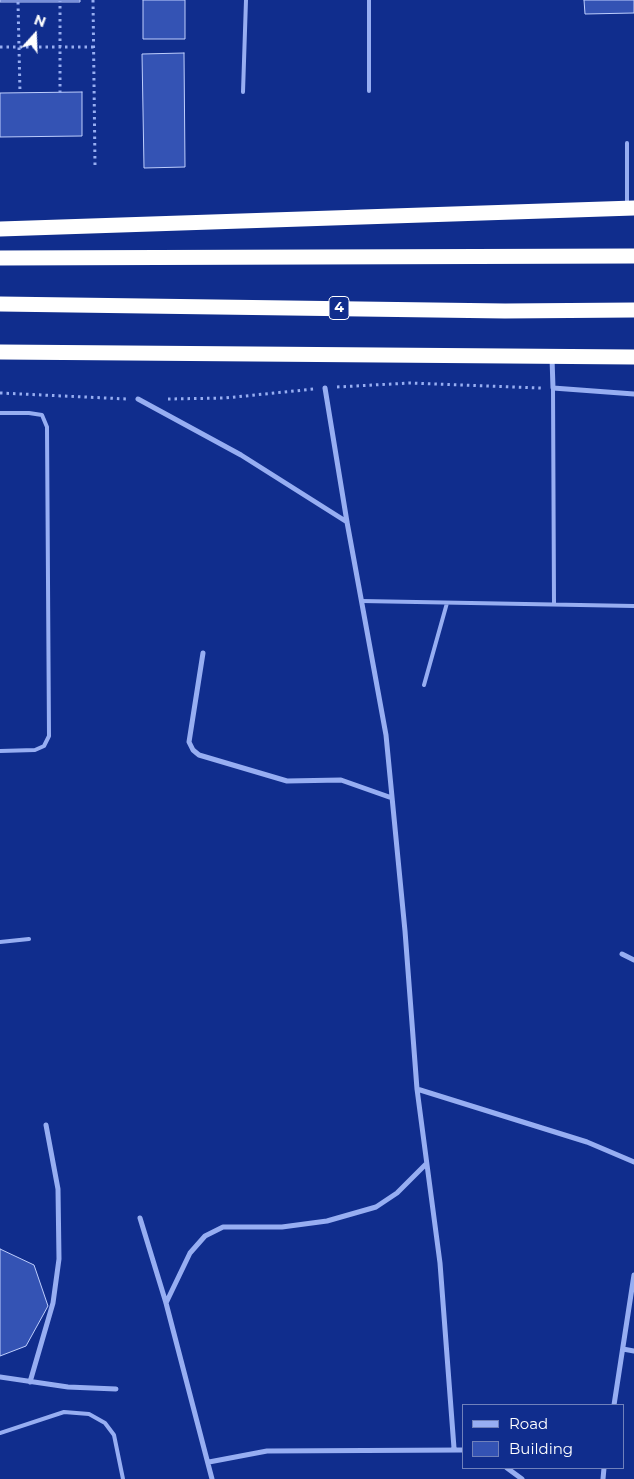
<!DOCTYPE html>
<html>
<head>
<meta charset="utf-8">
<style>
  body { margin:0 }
  #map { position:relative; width:634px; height:1479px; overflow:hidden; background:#102d8d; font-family:Montserrat,sans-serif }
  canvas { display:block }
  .legend { position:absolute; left:462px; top:1404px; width:162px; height:65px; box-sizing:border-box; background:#102d8d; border:1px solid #7081bb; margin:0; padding:6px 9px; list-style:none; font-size:15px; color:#fff }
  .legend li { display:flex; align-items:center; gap:10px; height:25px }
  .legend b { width:25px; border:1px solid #7081bb }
  .north { position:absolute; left:10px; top:10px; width:50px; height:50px; -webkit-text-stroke:4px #102d8d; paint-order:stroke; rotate:20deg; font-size:14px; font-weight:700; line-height:20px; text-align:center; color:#fff }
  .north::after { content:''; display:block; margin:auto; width:18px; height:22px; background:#fff; clip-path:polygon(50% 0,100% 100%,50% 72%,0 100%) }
</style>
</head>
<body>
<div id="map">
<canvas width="634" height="1479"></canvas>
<ul class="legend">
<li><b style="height:6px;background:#97aef2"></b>Road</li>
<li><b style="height:14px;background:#3453b4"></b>Building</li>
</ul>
<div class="north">N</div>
</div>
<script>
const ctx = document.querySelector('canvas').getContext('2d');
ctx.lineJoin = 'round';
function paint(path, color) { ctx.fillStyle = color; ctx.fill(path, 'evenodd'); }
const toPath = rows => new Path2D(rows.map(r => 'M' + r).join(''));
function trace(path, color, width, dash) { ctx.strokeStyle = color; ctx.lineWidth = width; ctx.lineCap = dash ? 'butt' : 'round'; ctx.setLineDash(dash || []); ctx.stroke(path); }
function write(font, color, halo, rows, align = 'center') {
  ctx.font = font + ' Montserrat,sans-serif'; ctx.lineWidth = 4; ctx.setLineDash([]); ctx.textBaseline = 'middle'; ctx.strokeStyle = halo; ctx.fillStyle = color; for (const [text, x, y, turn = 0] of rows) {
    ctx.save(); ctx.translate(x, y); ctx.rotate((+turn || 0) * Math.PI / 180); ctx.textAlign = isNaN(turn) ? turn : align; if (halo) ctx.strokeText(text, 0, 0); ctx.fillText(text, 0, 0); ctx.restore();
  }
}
const building = toPath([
  [0,0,80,0,80,2,0,2,0,0],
  [143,0,185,0,185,39,143,39,143,0],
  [584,0,634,0,634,13,585,14,584,0],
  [184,53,185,167,144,168,142,54,184,53],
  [82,92,82,136,0,137,0,93,82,92],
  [0,1249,34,1265,48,1306,26,1346,0,1356,0,1249]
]);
const path = toPath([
  [93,0,95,165],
  [18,2,20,93],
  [0,47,94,47],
  [60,93,60,1],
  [337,387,410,383,541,388],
  [0,393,127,399],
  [168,399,225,398,314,389]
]);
const lane = toPath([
  [369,91,369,0],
  [243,92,246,0],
  [627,143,627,204],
  [553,388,554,604],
  [0,413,29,413,42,415,47,427,49,736,44,746,35,750,0,751],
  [362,601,634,606],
  [424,685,447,603],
  [0,942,29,939],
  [0,1433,64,1412,89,1414,105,1423,114,1435,123,1479]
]);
const street = toPath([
  [552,358,553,388,634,394],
  [325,388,347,522,386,735,405,931,417,1089,440,1263,454,1448],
  [138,399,241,455,347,522],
  [203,653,189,742,193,750,199,755,287,781,341,780,392,798],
  [622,954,634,960],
  [417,1089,587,1142,634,1162],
  [140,1218,166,1303,212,1479],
  [166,1303,190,1253,205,1236,223,1227,282,1227,327,1221,376,1207,397,1193,426,1164],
  [623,1349,634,1351],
  [0,1377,68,1387,116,1389],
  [30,1382,53,1303,59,1259,58,1189,46,1125],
  [614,1405,634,1275],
  [209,1462,267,1451,463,1450],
  [507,1468,522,1479],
  [603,1479,604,1468]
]);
const highway = toPath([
  [0,229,634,208],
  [0,258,634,256],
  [0,304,505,311,634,310],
  [0,352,634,357]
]);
const shields = [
  [339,308,20]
];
const shieldNames = [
  ["4",339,308]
];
paint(building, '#3453b4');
trace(building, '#becefd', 1);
trace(path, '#97aef2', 3, [2.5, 4]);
trace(lane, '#97aef2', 4);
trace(street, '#97aef2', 5);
trace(highway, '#fff', 15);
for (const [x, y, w] of shields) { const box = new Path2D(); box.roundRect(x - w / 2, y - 11.5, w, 23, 4); ctx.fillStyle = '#102d8d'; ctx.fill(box); trace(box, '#fff', 1); }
write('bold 14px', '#fff', null, shieldNames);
</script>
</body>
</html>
